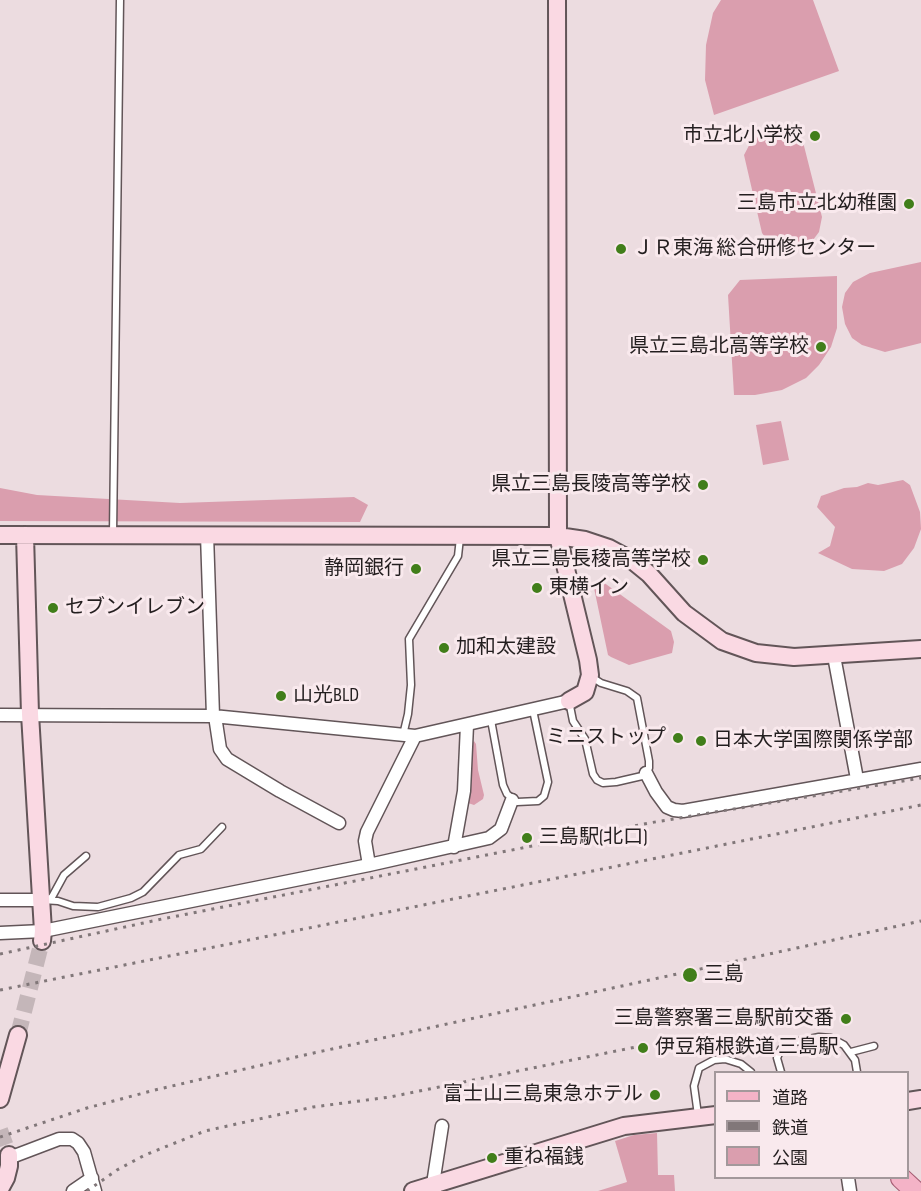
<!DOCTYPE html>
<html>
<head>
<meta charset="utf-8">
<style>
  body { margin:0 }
  #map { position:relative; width:921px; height:1191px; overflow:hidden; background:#ecdce0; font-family:"Sofia Sans Condensed","Noto Sans JP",sans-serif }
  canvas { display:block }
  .legend { position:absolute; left:714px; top:1071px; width:195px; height:108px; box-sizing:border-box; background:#f9e9ed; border:2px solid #a3989b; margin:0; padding:8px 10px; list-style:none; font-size:18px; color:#231e1f }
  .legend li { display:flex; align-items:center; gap:12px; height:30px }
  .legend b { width:30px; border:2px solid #a3989b }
</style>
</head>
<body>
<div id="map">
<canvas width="921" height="1191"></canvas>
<ul class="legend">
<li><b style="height:8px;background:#f4b3c7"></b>道路</li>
<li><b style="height:8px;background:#817779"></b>鉄道</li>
<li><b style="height:16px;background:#da9eae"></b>公園</li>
</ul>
</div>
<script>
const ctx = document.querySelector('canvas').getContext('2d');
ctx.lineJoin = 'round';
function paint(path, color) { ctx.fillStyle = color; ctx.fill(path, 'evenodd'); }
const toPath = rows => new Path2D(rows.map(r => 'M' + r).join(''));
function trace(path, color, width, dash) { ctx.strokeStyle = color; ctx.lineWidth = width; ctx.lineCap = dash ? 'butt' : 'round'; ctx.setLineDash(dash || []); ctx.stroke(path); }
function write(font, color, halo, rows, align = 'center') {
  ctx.font = font + ' "Sofia Sans Condensed","Noto Sans JP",sans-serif'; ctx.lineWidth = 6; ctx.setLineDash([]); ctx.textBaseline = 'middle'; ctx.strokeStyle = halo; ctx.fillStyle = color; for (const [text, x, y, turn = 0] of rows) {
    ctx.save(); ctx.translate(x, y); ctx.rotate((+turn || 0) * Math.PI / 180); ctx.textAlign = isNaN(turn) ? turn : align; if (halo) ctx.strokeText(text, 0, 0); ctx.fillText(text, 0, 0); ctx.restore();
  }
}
const green = toPath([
  [721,0,813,0,839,71,714,115,705,80,706,45,713,13],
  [777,128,788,131,803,142,822,217,819,232,813,240,797,249,777,246,769,242,762,233,744,155,754,136,767,129],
  [921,262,921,343,885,352,862,345,852,338,845,324,842,307,845,293,853,282,870,273],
  [837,276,837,328,831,347,819,365,806,378,782,390,755,395,734,395,728,295,740,280],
  [781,421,789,460,763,465,756,425],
  [903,480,910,485,920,512,921,529,914,548,902,564,884,571,852,569,818,553,830,546,835,527,817,507,821,496,844,488,857,487,868,483,878,485],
  [0,488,37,495,180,503,354,497,368,505,360,522,0,521],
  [597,581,603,582,671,631,674,642,672,653,629,665,611,657,608,655,594,588],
  [474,741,476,744,478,770,484,795,483,799,474,805,468,803,471,746],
  [657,1133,658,1175,674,1175,675,1191,598,1191,627,1182,615,1141,634,1135]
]);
const secondaryTunnel = toPath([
  [18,1035,42,941],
  [0,1130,9,1155]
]);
const lane = toPath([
  [113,533,120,0],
  [569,701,573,721,585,739,593,774,597,780,603,783,616,782,642,776,646,773,649,768,649,761,637,698,627,691,601,683,590,676],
  [491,720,503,785,507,794,517,802,538,801,544,796,548,782,533,710],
  [403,735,408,714,411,685,409,639,458,556,460,538],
  [42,900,58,901,73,906,98,907,131,898,143,892,179,855,201,849,222,827],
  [48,900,52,897,64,875,86,856],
  [851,1052,874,1046],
  [781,1072,777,1058,781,1049,790,1043,819,1037,831,1038,844,1045,855,1060,857,1072],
  [698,1115,694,1086,699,1068,714,1060,725,1059,741,1064,751,1072]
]);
const street = toPath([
  [207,534,213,716],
  [834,656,857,779],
  [0,715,213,716,415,736,569,701],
  [215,716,220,749,227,759,280,791,339,823],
  [646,773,656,792,667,807,674,810,683,811,921,769],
  [454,847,464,791,467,725],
  [369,865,365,841,367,832,415,736],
  [0,900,42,900],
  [0,933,43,931,369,865,489,838,501,829,512,800],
  [9,1158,59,1139,72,1139,78,1143,84,1152,95,1191],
  [848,1178,850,1191],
  [435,1190,433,1184,442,1126],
  [73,1191,92,1178]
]);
const secondary = toPath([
  [557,0,558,536,588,660,590,675,585,692,569,701],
  [0,535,558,536,585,540,609,548,633,561,649,574,684,613,722,641,756,653,794,657,921,649],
  [25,535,30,714,43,931,42,941],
  [0,1099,18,1035],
  [908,1101,921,1099],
  [0,1189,6,1178,9,1166,9,1155],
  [413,1191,624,1126,716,1115]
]);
const primary = toPath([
  [901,1178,915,1191]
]);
const rail = toPath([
  [0,954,162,919,649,823,921,778],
  [0,990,921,805],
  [0,1137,87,1108,155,1090,309,1054,921,921],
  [87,1191,117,1170,145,1155,205,1131,313,1107,390,1097,636,1047]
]);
const markers = [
  [815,136,6,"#417e1a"],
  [909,204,6,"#417e1a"],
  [621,249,6,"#417e1a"],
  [821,347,6,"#417e1a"],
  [703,485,6,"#417e1a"],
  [703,560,6,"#417e1a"],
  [416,569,6,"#417e1a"],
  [537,588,6,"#417e1a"],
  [53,608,6,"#417e1a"],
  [444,648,6,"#417e1a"],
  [281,696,6,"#417e1a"],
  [678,738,6,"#417e1a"],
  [701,741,6,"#417e1a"],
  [527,838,6,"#417e1a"],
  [690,975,8,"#417e1a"],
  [846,1019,6,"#417e1a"],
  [643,1048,6,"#417e1a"],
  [655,1095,6,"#417e1a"],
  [492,1158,6,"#417e1a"]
];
const poiNames = [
  ["市立北小学校",803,136,"right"],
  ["三島市立北幼稚園",897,204,"right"],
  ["ＪＲ東海 総合研修センター",633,249],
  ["県立三島北高等学校",809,347,"right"],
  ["県立三島長陵高等学校",691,485,"right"],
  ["県立三島長稜高等学校",691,560,"right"],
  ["静岡銀行",404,569,"right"],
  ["東横イン",549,588],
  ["セブンイレブン",65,608],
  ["加和太建設",456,648],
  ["山光BLD",293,696],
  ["ミニストップ",666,738,"right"],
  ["日本大学国際関係学部",713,741],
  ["三島駅(北口)",539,838],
  ["三島",704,975],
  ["三島警察署三島駅前交番",834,1019,"right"],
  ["伊豆箱根鉄道 三島駅",655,1048],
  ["富士山三島東急ホテル",643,1095,"right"],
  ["重ね福銭",504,1158]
];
paint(green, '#da9eae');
trace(secondaryTunnel, '#c4b6b9', 16, [16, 8]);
trace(lane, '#625558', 9);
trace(street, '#625558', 15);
trace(secondary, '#625558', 20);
trace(primary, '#a65e74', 22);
trace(lane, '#fff', 6);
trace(street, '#fff', 12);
trace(secondary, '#fad9e3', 16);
trace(primary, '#f4b3c7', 20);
trace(rail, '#817779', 3, [3, 6]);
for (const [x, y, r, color] of markers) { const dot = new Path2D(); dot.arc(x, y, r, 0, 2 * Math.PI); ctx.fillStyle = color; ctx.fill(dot); trace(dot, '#f9e9ed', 2); }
write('20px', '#231e1f', '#f9e9ed', poiNames, 'left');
</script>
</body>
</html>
